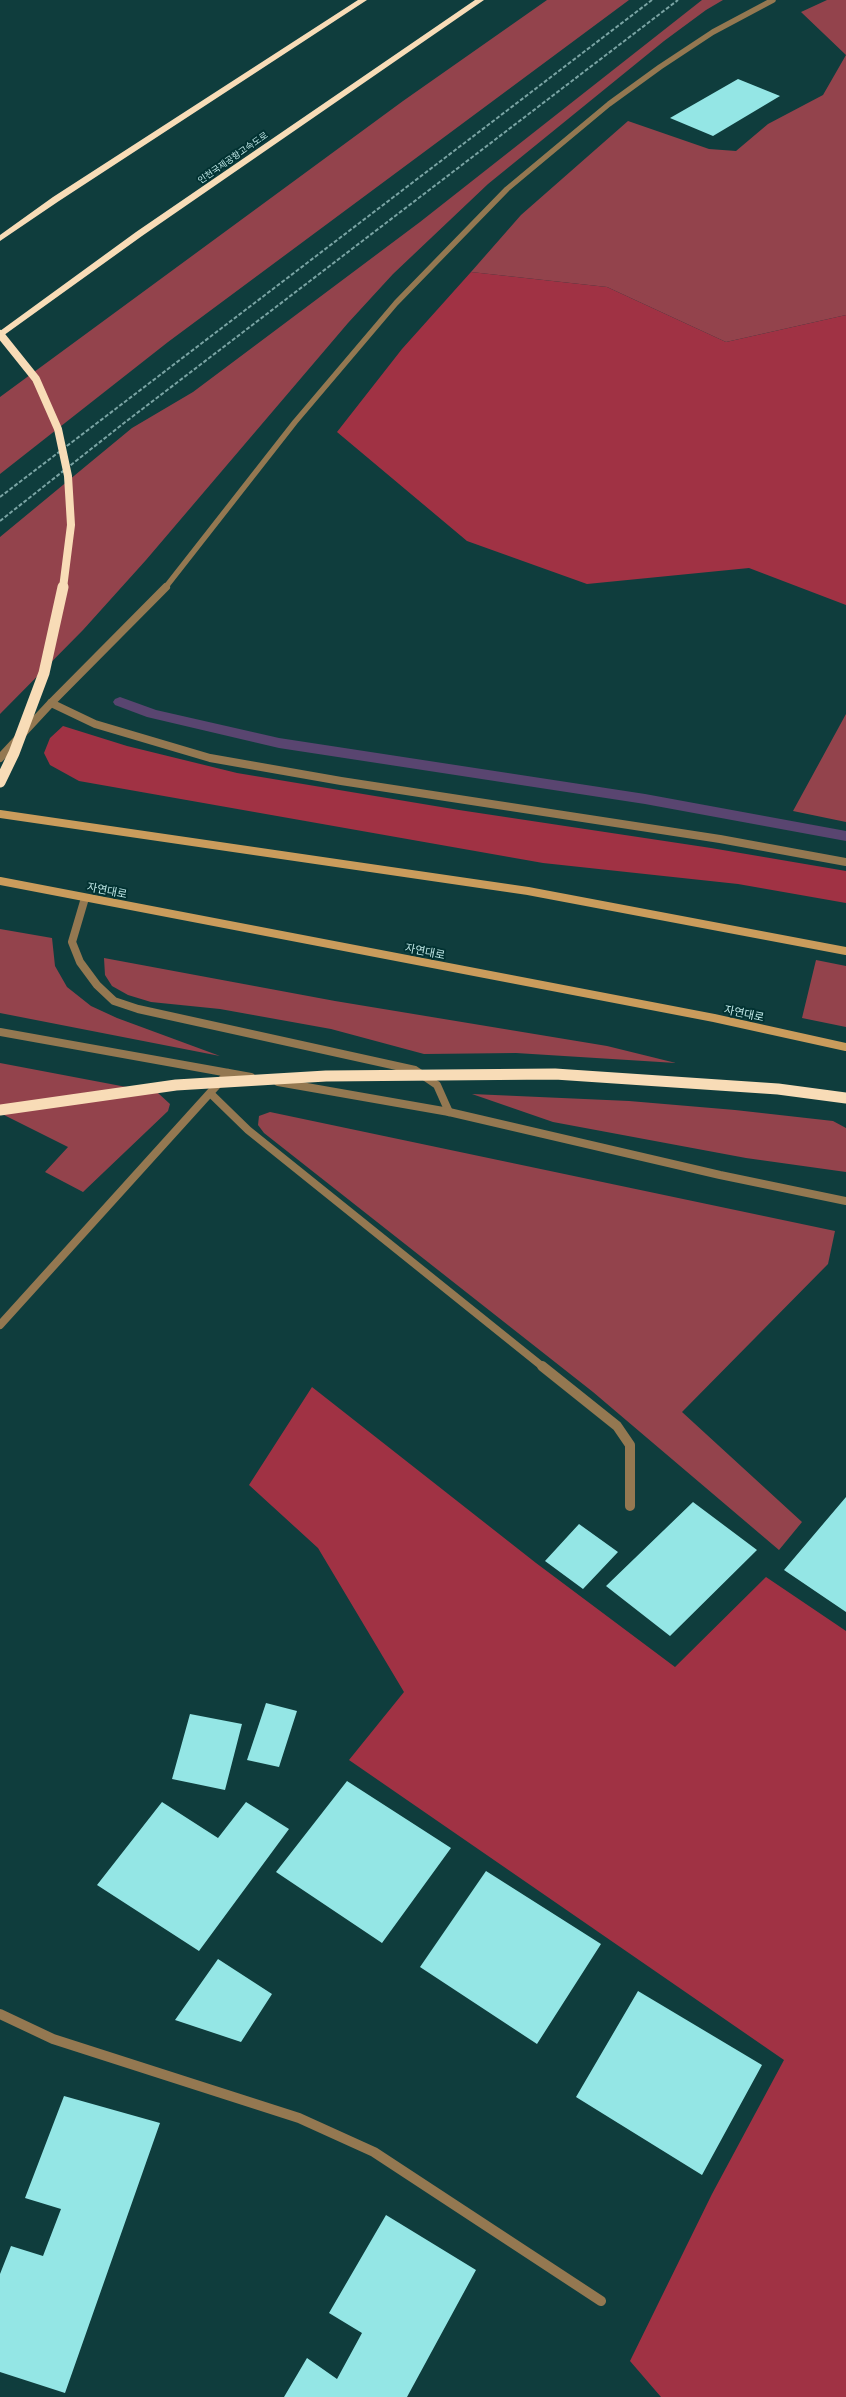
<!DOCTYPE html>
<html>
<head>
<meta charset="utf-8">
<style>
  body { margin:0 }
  canvas { display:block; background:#0f3d3d }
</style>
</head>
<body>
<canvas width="846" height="2397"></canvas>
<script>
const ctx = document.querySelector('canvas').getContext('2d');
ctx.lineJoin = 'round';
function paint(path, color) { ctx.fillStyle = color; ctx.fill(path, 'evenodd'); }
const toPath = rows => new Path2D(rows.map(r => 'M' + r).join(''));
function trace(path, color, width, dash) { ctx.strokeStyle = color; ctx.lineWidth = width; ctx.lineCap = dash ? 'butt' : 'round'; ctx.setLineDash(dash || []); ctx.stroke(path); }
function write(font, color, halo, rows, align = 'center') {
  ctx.font = font + ' Quicksand,"Noto Sans KR",sans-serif'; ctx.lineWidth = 4; ctx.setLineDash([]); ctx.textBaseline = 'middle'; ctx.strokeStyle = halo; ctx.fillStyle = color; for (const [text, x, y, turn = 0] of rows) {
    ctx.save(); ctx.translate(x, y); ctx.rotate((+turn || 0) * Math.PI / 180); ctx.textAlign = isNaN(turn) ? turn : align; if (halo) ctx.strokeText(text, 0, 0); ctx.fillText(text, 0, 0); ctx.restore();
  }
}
const green = toPath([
  [547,0,629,0,168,342,0,474,0,397,403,101],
  [702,0,723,0,706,10,664,41,488,184,393,274,348,323,146,560,83,630,0,714,0,537,132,428,193,392,420,222],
  [827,0,846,0,846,315,726,342,607,287,471,272,521,215,628,121,709,149,736,151,768,124,823,95,846,55,801,12],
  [846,714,846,822,793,811],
  [0,929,52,938,55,966,67,987,91,1006,117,1018,220,1056,0,1013],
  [104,958,335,1001,607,1046,676,1063,516,1053,424,1054,331,1029,220,1009,151,1002,128,995,112,986,105,975],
  [816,960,846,966,846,1027,802,1018],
  [0,1063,158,1093,170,1104,168,1111,83,1192,45,1172,68,1147,0,1113],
  [472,1094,629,1101,735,1110,833,1121,846,1128,846,1172,746,1158,553,1122],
  [270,1112,835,1231,828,1264,682,1412,802,1522,779,1550,593,1392,264,1133,258,1125,259,1116]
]);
const forest = toPath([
  [471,272,607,287,726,342,846,315,846,605,749,568,587,584,467,541,337,432,402,349],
  [63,726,127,746,237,773,459,810,711,848,846,871,846,903,738,884,543,863,79,781,50,765,44,753,50,738],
  [312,1387,536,1563,675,1667,766,1577,846,1631,846,2397,661,2397,630,2361,712,2194,784,2060,349,1760,404,1692,318,1548,249,1485]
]);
const stream = toPath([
  [120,697,156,710,279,738,645,794,846,831,846,841,645,804,279,748,147,717,115,705,113,702,115,699,120,697]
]);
const building = toPath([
  [738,79,780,96,713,136,670,118],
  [846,1497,846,1612,784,1570],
  [693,1502,757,1550,670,1636,606,1586],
  [579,1524,618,1552,583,1589,545,1561],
  [266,1703,297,1711,279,1767,247,1760],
  [190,1714,242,1724,225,1790,172,1779],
  [347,1781,451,1848,382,1943,276,1872],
  [162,1802,218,1838,246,1802,289,1829,199,1951,97,1885],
  [486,1871,601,1944,537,2044,420,1967],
  [218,1959,272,1994,241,2042,175,2020],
  [638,1991,762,2065,702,2175,576,2097],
  [64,2096,160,2123,65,2393,0,2372,0,2274,11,2246,43,2256,61,2209,25,2198],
  [386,2215,476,2270,407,2397,284,2397,307,2358,337,2379,362,2333,329,2313]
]);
const serviceFar1 = toPath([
  [51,703,95,724,210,758,341,781,720,839,846,862],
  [85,898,72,942,80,962,97,985,114,1001,138,1009,415,1070,437,1085,449,1112],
  [210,1093,248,1130,543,1367],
  [0,1325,228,1073]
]);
const service = toPath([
  [542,1366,617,1426,630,1445,630,1506],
  [0,2014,53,2039,299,2118,374,2152,601,2301]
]);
const minor = toPath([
  [0,1032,251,1077],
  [278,1082,449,1112,720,1175,846,1201]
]);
const tertiaryFar1 = toPath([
  [165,588,295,422,396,303,507,189,609,104,660,67,713,32,773,0]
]);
const tertiary = toPath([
  [0,758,51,703,166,587]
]);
const secondary = toPath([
  [0,814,528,891,846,951],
  [0,881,714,1018,846,1047]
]);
const motorway = toPath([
  [358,0,367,0,59,201,0,241,0,235,53,197,358,0],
  [475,0,484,0,142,236,0,338,0,331,136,232,475,0]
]);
const rail = toPath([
  [0,497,652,0],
  [0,521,124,423,678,0]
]);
const motorwayBridgeFar1 = toPath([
  [0,334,36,379,58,429,68,476,71,525,63,588]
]);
const motorwayBridge = toPath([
  [0,782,14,753,44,673,63,587],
  [0,1110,176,1085,326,1076,555,1074,778,1089,846,1098]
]);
const farStreetnames = [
  ["인천국제공항고속도로",233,158,-35]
];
const streetNames = [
  ["자연대로",107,891,11],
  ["자연대로",425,952,11],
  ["자연대로",744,1014,12]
];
paint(green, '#93434c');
paint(forest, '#a03244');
paint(stream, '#594570');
paint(building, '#94e6e5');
trace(serviceFar1, '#947851', 8);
trace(service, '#947851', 10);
trace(minor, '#947851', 8);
trace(tertiaryFar1, '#947851', 5.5);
trace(tertiary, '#947851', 8);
trace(secondary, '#ca9c5c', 8);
paint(motorway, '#f8dcb7');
trace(rail, '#7aa4a4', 2, [4, 2]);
trace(motorwayBridgeFar1, '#f8dcb7', 8);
trace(motorwayBridge, '#f8dcb7', 11);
write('9px', '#bfe6e5', '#023232', farStreetnames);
write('11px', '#bfe6e5', '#023232', streetNames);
</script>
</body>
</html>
